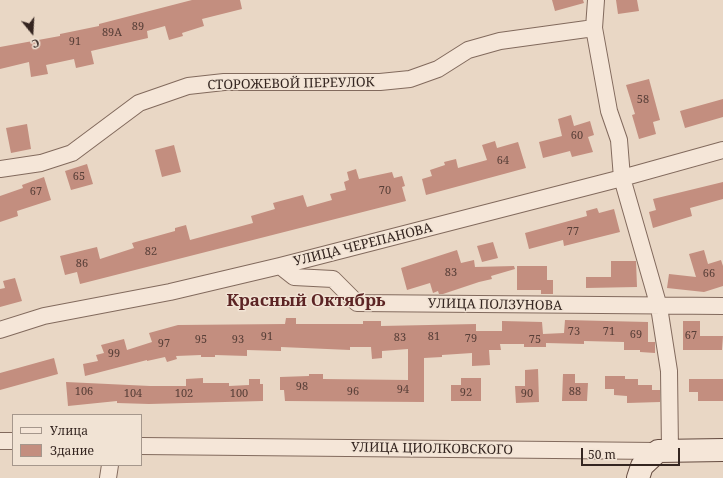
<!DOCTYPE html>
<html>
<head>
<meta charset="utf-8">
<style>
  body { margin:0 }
  #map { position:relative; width:723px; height:478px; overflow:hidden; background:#e9d7c5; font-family:"Noto Serif",serif }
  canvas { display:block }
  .legend { position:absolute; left:12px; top:414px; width:130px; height:52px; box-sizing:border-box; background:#f1e3d4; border:1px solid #a5978c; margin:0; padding:5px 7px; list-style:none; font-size:12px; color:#342520 }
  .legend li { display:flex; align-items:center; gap:8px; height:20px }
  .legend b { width:20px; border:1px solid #a5978c }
  .north { position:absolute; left:12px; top:12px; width:40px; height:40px; -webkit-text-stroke:3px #f1e3d4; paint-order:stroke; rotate:162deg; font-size:11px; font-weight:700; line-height:16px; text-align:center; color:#342520 }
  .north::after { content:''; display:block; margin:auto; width:14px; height:18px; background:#342520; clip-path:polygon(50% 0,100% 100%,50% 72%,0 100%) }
  .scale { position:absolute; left:581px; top:448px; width:99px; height:18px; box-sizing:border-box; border:2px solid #342520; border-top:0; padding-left:5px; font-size:12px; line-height:14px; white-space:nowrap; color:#342520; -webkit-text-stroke:3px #f1e3d4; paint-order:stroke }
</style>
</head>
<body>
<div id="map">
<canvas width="723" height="478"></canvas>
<ul class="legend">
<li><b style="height:5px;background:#f5e6d8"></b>Улица</li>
<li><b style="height:11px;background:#c38e7f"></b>Здание</li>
</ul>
<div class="north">С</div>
<div class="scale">50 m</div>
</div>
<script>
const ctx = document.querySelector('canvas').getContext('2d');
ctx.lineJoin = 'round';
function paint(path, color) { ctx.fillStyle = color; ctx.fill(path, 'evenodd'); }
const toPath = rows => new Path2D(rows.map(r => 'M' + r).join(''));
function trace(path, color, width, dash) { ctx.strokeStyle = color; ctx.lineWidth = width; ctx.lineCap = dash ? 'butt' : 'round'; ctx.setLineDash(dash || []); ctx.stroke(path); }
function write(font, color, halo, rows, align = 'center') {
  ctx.font = font + ' "Noto Serif",serif'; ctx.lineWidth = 3; ctx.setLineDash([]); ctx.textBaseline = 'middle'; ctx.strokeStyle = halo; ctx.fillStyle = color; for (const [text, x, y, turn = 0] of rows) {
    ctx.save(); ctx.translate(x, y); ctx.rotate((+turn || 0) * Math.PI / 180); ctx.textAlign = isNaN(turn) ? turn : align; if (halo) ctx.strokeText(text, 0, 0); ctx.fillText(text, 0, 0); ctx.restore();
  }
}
const building = toPath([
  [192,0,240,0,242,9,202,19,204,26,182,33,183,36,169,40,165,26,147,31,148,38,91,51,94,64,76,68,74,59,46,65,48,74,31,77,29,62,0,69,0,47,60,36,60,34,99,26,99,24],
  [552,0,583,0,584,3,555,11],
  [616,0,637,0,639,11,618,14],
  [649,79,660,120,653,122,656,134,639,139,632,115,635,114,626,85],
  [723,99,723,117,685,128,680,111],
  [571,115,574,126,590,121,594,135,588,137,593,152,572,157,570,151,543,158,539,142,562,136,558,119],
  [27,124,31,149,11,153,6,128],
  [495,141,497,148,518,142,526,168,426,195,422,179,432,176,430,170,445,165,444,162,456,159,458,168,487,160,482,145],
  [174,145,181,172,162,177,155,150],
  [87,164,93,184,71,190,65,171],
  [356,169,359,179,392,172,394,178,402,176,405,186,402,187,406,201,80,284,77,272,65,275,60,256,97,247,100,259,134,248,132,243,175,231,175,228,186,225,190,240,253,223,251,216,275,209,273,203,303,195,307,207,332,200,330,194,346,190,344,182,349,180,347,172],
  [44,177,51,200,17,211,18,216,0,222,0,196,23,188,22,185],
  [723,182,723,199,690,208,692,216,653,228,649,212,656,210,653,199],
  [597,208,599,213,614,209,620,232,564,246,563,240,529,249,525,233,587,216,586,211],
  [493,242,498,258,482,262,477,246],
  [457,250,461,263,474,260,475,267,514,266,515,269,491,276,492,279,479,282,443,294,439,294,438,291,433,293,430,283,407,290,401,268],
  [704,250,708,264,721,260,723,266,723,286,704,292,667,288,669,274,696,277,689,254],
  [611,261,636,261,637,287,586,288,586,277,611,277],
  [517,266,547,266,547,280,553,280,553,294,541,294,541,290,517,290],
  [15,278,22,301,0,307,0,289,5,288,3,281],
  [286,318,296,318,296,324,363,324,363,321,381,321,381,326,476,324,476,331,502,331,502,321,542,322,543,334,564,333,565,320,648,322,648,342,655,342,655,353,640,352,640,350,624,350,624,342,584,341,584,344,546,343,546,347,524,347,524,344,500,344,501,350,489,350,490,365,472,366,472,353,442,355,442,357,424,358,424,402,285,401,284,390,280,390,280,377,309,376,309,374,323,374,323,379,408,380,408,349,382,351,382,358,372,359,371,347,350,347,350,350,281,347,281,351,247,350,247,356,215,355,215,357,201,357,201,355,176,356,177,359,167,362,165,357,147,361,147,360,85,376,83,364,98,361,96,355,104,353,101,345,124,339,127,350,152,342,149,333,178,325,285,324],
  [683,321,700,321,700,336,723,336,722,350,683,350],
  [54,358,58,374,0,390,0,373],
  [538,369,539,402,516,403,515,386,525,386,525,370],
  [563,374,575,374,575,383,588,383,587,401,562,401],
  [605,376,625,376,625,379,638,379,638,385,652,385,652,390,660,390,660,402,627,403,627,396,614,395,614,389,605,389],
  [203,378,203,383,229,383,229,386,249,385,249,379,260,379,260,384,263,384,263,401,149,404,117,403,117,401,68,406,66,382,150,386,186,386,186,379],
  [461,378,481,378,481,401,451,401,451,385,461,385],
  [689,379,723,379,723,401,698,401,698,392,689,392]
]);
const street = toPath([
  [596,0,594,28,609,111,619,140,622,178,659,307,669,371,670,450],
  [0,169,41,163,72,153,139,103,188,86,224,82,380,82,410,79,438,69,468,50,500,41,594,28],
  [280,266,294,277,333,279,357,303,723,306],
  [0,330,44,316,170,292,280,266,622,178,723,150],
  [0,441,13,441],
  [141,446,658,451],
  [108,478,110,465]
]);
const secondary = toPath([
  [638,478,642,466,658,451,723,450]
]);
const numberNames = [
  ["89",138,27],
  ["89А",112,33],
  ["91",75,42],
  ["58",643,100],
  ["60",577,136],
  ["64",503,161],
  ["65",79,177],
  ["70",385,191],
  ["67",36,192],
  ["77",573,232],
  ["82",151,252],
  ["86",82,264],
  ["83",451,273],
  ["66",709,274],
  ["73",574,332],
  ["71",609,332],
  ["69",636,335],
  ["67",691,336],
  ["91",267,337],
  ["81",434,337],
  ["83",400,338],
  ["79",471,339],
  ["95",201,340],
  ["93",238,340],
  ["75",535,340],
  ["97",164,344],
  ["99",114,354],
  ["98",302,387],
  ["94",403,390],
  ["106",84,392],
  ["96",353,392],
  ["88",575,392],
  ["92",466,393],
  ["104",133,394],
  ["102",184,394],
  ["100",239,394],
  ["90",527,394]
];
const streetNames = [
  ["СТОРОЖЕВОЙ ПЕРЕУЛОК",291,84,-1],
  ["УЛИЦА ЧЕРЕПАНОВА",363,245,-14],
  ["УЛИЦА ПОЛЗУНОВА",495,305,1],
  ["УЛИЦА ЦИОЛКОВСКОГО",432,449,1]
];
const districtNames = [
  ["Красный Октябрь",306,301]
];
paint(building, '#c38e7f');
trace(street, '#826a5d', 18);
trace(secondary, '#644b40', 24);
trace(street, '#f5e6d8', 16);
trace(secondary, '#f5e6d8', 22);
write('11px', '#583f38', null, numberNames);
write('13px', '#342520', '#f1e3d4', streetNames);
write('bold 17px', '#5c2424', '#f1e3d4', districtNames);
</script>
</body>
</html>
